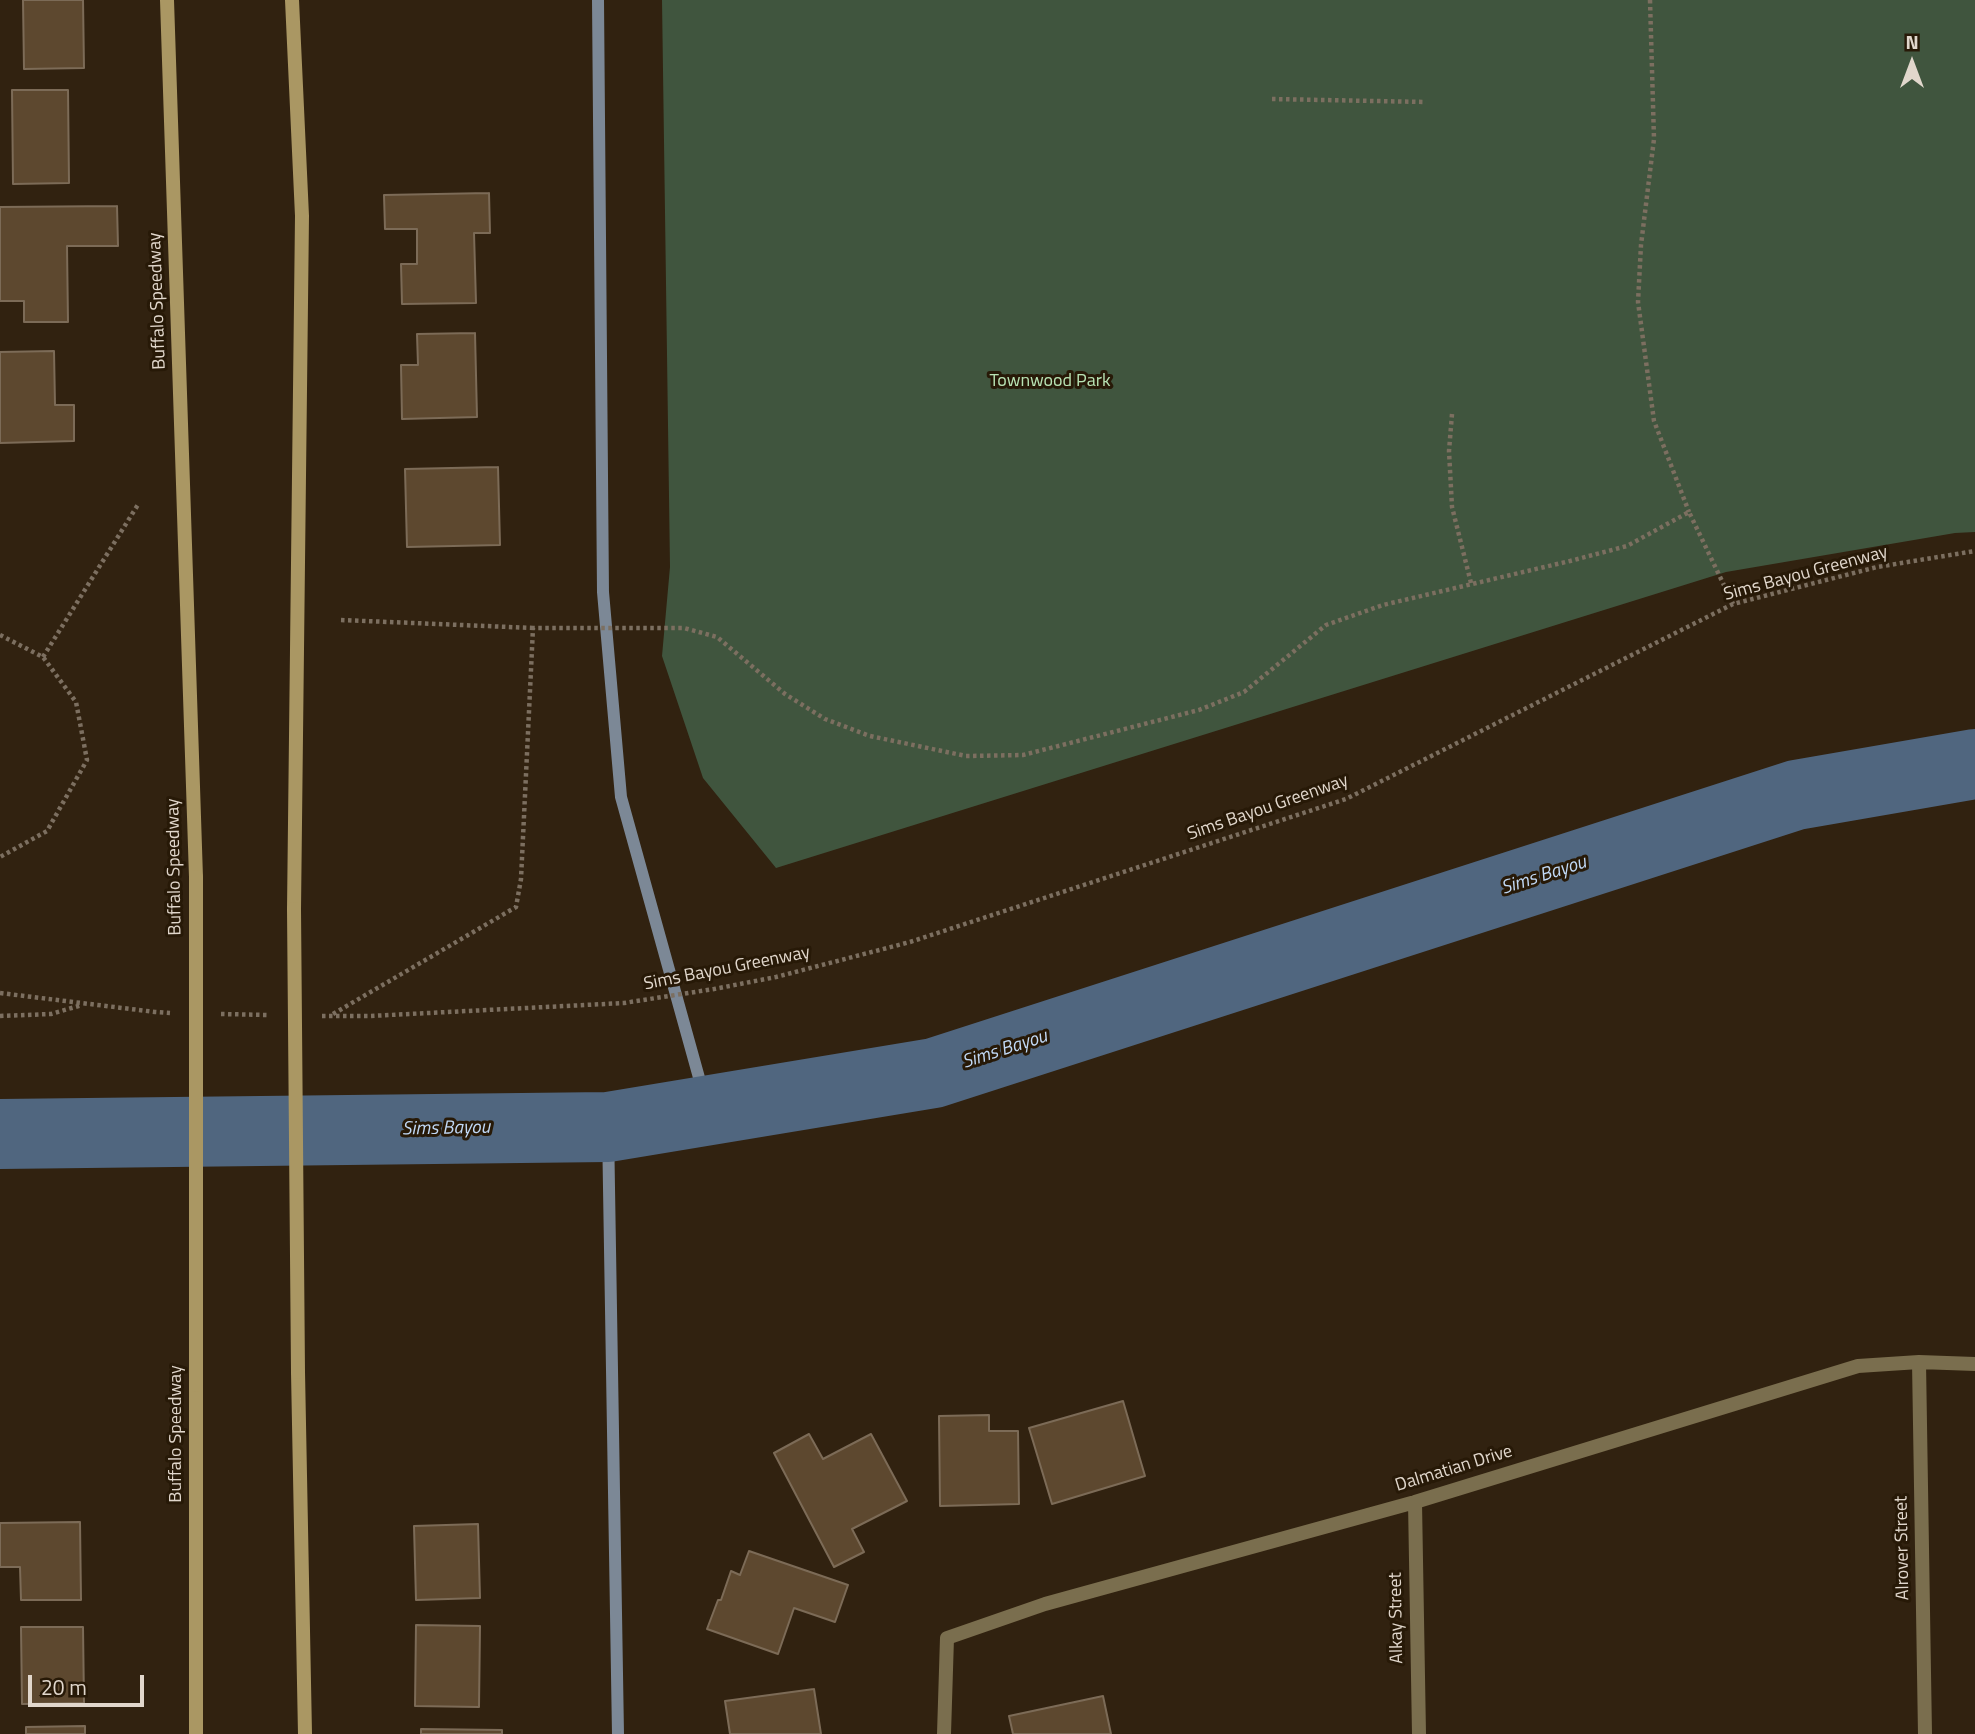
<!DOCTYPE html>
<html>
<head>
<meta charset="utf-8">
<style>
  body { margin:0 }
  #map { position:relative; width:1975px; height:1734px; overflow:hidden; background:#312210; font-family:"Titillium Web",sans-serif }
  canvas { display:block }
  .north { position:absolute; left:1877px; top:28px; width:70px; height:70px; -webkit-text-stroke:5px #271907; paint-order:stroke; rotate:0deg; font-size:19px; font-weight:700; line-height:28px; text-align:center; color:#e1d7cc }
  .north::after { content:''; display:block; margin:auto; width:24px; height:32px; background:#e1d7cc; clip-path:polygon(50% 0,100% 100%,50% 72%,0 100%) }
  .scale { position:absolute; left:28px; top:1675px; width:116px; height:32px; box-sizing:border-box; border:4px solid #e1d7cc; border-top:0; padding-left:9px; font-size:21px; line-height:24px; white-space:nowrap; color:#e1d7cc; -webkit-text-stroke:5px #271907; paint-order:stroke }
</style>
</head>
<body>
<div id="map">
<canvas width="1975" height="1734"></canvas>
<div class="north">N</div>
<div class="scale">20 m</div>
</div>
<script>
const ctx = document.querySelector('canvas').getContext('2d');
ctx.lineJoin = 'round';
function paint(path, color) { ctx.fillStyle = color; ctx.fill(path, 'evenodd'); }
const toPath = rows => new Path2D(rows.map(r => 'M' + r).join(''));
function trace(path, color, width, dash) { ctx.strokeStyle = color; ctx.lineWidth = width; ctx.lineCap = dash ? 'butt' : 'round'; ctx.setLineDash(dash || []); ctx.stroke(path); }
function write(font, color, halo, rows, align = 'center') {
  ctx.font = font + ' "Titillium Web",sans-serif'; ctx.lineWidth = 6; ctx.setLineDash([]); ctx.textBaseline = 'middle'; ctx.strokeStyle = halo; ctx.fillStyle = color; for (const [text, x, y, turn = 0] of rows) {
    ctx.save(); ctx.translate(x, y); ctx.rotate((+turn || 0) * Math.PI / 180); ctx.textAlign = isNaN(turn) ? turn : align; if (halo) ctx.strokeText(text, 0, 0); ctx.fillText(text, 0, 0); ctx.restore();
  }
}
const green = toPath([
  [662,0,1975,0,1975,532,1955,533,1726,572,776,868,703,778,662,656,670,567]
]);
const stream = toPath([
  [598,0,603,592,621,797,708,1110],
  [608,1127,618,1734]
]);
const river = toPath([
  [0,1134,608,1127,934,1073,1796,795,1975,764]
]);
const building = toPath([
  [23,0,83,0,84,68,24,69,23,0],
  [12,90,68,90,69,183,13,184,12,90],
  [489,193,490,233,474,233,476,303,402,304,401,264,417,264,417,229,385,229,384,195,489,193],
  [117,206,118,246,67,246,68,322,24,322,24,301,0,301,0,207,117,206],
  [475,333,477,417,402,419,401,365,418,365,417,334,475,333],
  [54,351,55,405,74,405,74,441,0,443,0,352,54,351],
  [498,467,500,545,407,547,405,469,498,467],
  [1123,1401,1145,1476,1052,1504,1029,1428,1123,1401],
  [989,1415,989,1431,1018,1431,1019,1504,940,1506,939,1416,989,1415],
  [809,1434,823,1459,871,1434,907,1501,852,1529,864,1552,834,1567,774,1453,809,1434],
  [80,1522,81,1600,21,1600,20,1567,0,1567,0,1523,80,1522],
  [478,1524,480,1598,416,1600,414,1526,478,1524],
  [749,1551,848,1585,835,1622,794,1608,778,1654,707,1629,718,1600,721,1600,731,1571,740,1575,749,1551],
  [416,1625,480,1626,479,1707,415,1706,416,1625],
  [21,1627,83,1627,84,1703,22,1704,21,1627],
  [814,1689,821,1734,730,1734,725,1701,814,1689],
  [1103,1696,1111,1734,1013,1734,1009,1716,1103,1696],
  [85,1726,85,1734,26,1734,26,1727,85,1726],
  [421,1729,502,1730,502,1734,421,1734,421,1729]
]);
const path = toPath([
  [1650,0,1654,139,1641,245,1638,302,1654,421,1689,512],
  [1272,99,1426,102],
  [1452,414,1449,451,1452,507,1471,583],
  [341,620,533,628],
  [0,635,43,657,76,702,87,760,47,831,0,857],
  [43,657,139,503],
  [0,993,155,1012,170,1013],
  [221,1014,268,1015],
  [333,1014,516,907,521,879,533,628,684,628,717,637,785,694,825,719,870,736,966,756,1023,755,1199,710,1244,692,1326,625,1383,605,1570,561,1627,546,1689,512,1733,604],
  [0,1016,51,1014,82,1005],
  [322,1016,370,1016,624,1003,714,989,776,977,910,942,1346,799,1733,604,1877,567,1975,551]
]);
const street = toPath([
  [1919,1362,1925,1734],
  [1415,1502,1419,1734],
  [944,1734,947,1638,1045,1604,1415,1502,1858,1366,1919,1362,1975,1364]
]);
const secondary = toPath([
  [167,0,196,877],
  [292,0,302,216,294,909],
  [298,1372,305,1734],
  [196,1385,196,1734]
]);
const secondaryBridge = toPath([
  [196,877,196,1385],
  [294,909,298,1372]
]);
const streetNames = [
  ["Buffalo Speedway",158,301,-92],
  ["Sims Bayou Greenway",1806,574,-15],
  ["Sims Bayou Greenway",1268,808,-19],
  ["Buffalo Speedway",175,867,-91],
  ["Sims Bayou Greenway",727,969,-11],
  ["Buffalo Speedway",177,1434,-90],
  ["Dalmatian Drive",1454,1469,-17],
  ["Alrover Street",1903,1548,-91],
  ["Alkay Street",1397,1618,-91]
];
const parkNames = [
  ["Townwood Park",1050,382]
];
const waterNames = [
  ["Sims Bayou",1544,876,-18],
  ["Sims Bayou",1005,1050,-18],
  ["Sims Bayou",446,1129,-1]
];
paint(green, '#40553e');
trace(stream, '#7c8896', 12);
trace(river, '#50667f', 70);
paint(building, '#5d482f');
trace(building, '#7c6b57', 2);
trace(path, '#7c6f60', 4.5, [3.5, 3.5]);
trace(street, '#7a6e4e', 14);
trace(secondary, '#aa9763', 14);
trace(secondaryBridge, '#aa9763', 14);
write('18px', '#e1d7cc', '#271907', streetNames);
write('18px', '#b8e3b4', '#271907', parkNames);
write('italic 19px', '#c1d9f6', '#271907', waterNames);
</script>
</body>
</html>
